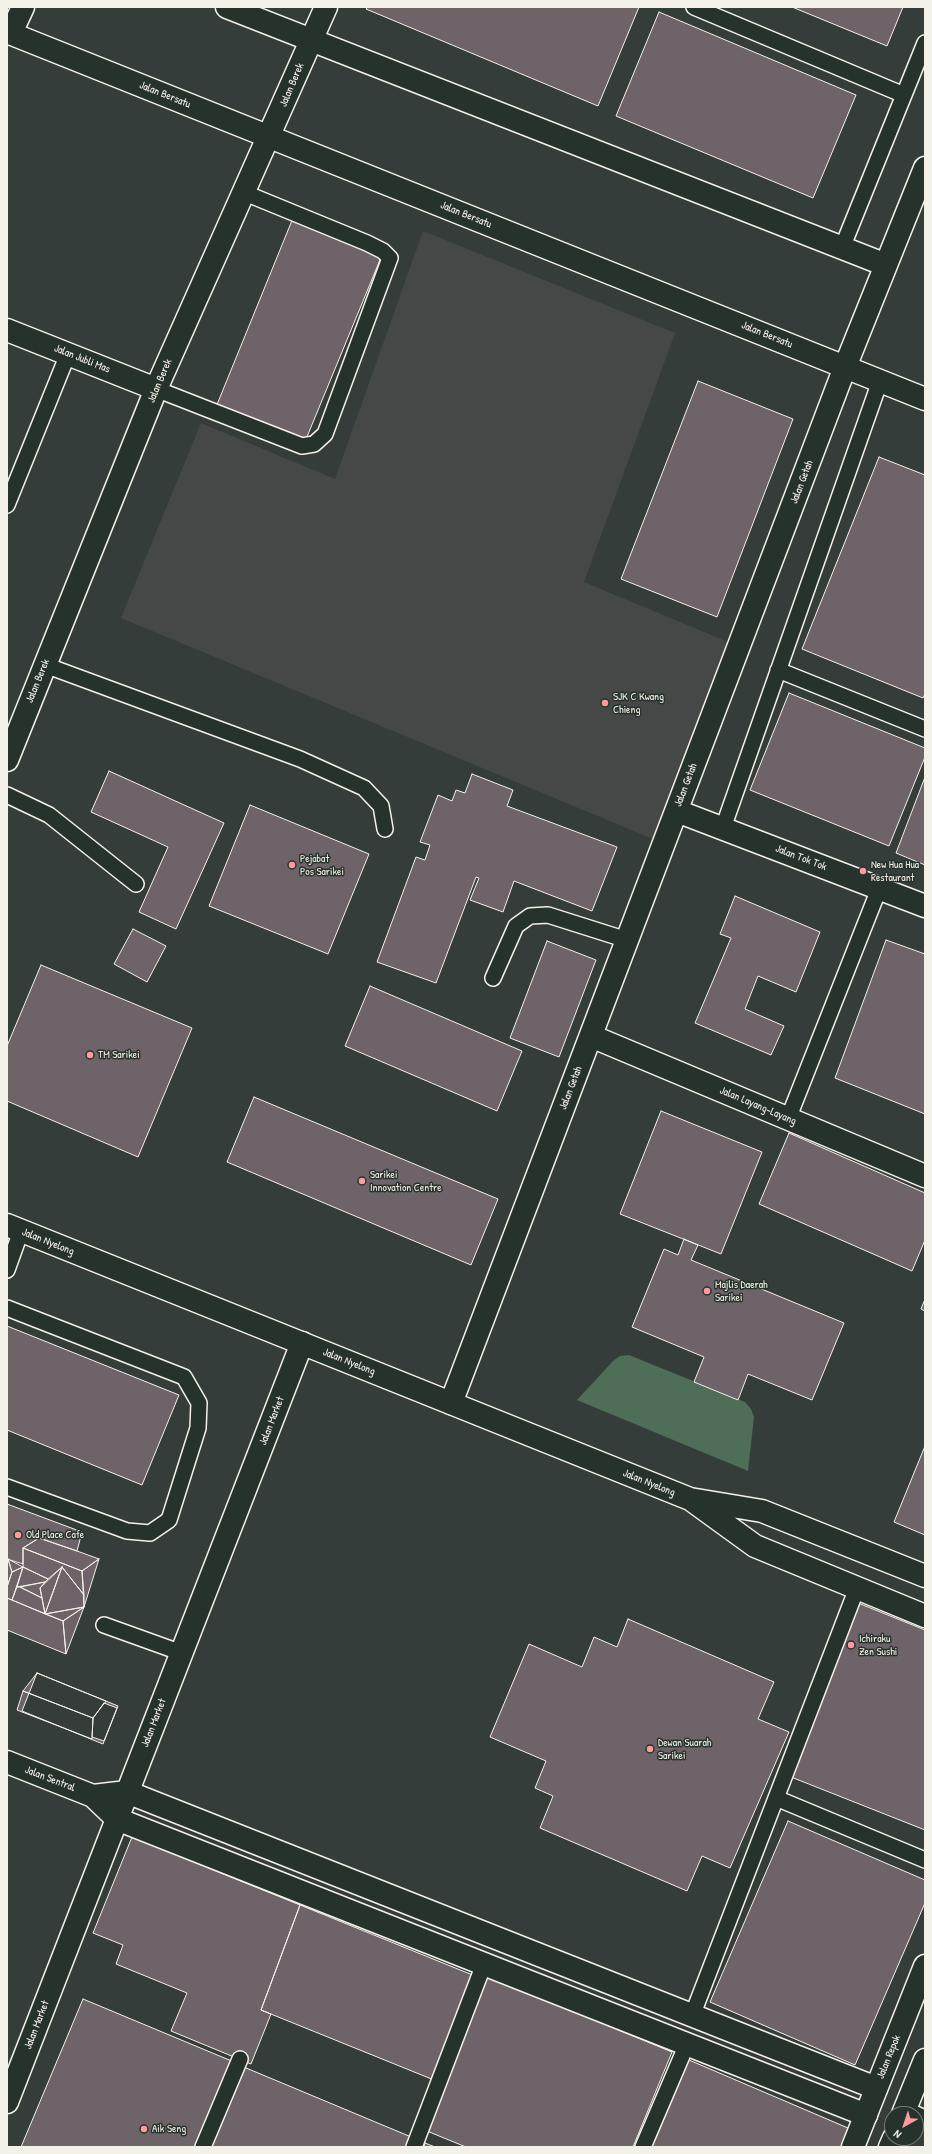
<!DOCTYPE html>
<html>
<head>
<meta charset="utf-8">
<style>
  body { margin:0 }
  #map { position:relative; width:932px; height:2154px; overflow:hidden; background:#343d39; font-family:"Patrick Hand",sans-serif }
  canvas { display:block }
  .frame { position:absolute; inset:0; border:8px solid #f4f1e8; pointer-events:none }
  .north { position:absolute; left:884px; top:2106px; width:40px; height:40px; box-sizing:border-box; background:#26332d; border:1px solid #787f78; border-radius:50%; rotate:219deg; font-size:11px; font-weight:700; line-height:16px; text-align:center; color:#f4f1e8 }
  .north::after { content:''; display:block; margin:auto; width:14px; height:18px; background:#ff9aa2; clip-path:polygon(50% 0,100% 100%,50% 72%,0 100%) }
</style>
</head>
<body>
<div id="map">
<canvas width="932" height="2154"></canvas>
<div class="frame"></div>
<div class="north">N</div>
</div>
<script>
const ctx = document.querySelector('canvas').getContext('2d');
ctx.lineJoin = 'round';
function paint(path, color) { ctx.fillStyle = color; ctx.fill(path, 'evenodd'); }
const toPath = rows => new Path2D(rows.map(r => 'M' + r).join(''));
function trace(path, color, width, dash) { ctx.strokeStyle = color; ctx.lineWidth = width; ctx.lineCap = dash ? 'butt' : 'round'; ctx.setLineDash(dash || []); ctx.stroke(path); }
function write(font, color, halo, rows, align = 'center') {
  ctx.font = font + ' "Patrick Hand",sans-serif'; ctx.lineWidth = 3; ctx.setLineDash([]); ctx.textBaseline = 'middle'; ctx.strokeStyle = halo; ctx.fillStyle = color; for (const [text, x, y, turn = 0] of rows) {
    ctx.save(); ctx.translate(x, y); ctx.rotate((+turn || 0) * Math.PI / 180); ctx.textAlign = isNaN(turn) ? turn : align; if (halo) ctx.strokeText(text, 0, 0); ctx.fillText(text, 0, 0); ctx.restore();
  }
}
const built = toPath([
  [423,231,675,333,584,582,733,644,653,839,121,618,201,423,335,479]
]);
const green = toPath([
  [629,1355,745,1402,751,1409,754,1417,748,1471,577,1400,613,1361,620,1356]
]);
const building = toPath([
  [368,7,639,7,598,106,366,9,368,7],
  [792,7,903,7,887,46,792,7],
  [659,12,856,95,813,198,616,116,659,12],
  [293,218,382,255,304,444,216,407,293,218],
  [698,381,793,419,717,617,621,579,698,381],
  [879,457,925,475,925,694,923,698,802,649,879,457],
  [789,693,925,748,925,757,889,846,750,790,789,693],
  [109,771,224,823,176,929,139,912,168,847,91,812,109,771],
  [472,774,513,790,507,806,617,847,592,911,514,881,503,912,470,900,479,878,476,877,436,983,377,962,416,857,425,860,430,845,420,842,438,795,452,801,456,790,465,793,472,774],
  [925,777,925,865,896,853,925,777],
  [250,805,369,854,328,954,209,906,250,805],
  [735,896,820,932,796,992,758,976,745,1009,784,1026,771,1055,695,1023,731,938,720,934,735,896],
  [133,929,166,946,147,982,114,964,133,929],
  [886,940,925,954,925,1114,835,1078,886,940],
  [547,941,596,960,559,1057,510,1038,547,941],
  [41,965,192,1028,138,1157,7,1101,7,1046,41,965],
  [370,986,522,1051,497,1111,345,1046,370,986],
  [254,1097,498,1199,471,1265,227,1162,254,1097],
  [661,1111,762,1152,721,1254,620,1214,661,1111],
  [789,1133,925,1193,925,1240,912,1271,759,1204,789,1133],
  [684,1239,698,1245,691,1260,844,1323,812,1400,748,1374,738,1400,694,1382,704,1357,632,1327,664,1249,678,1255,684,1239],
  [925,1299,925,1311,921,1309,925,1299],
  [7,1326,179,1395,142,1485,7,1430,7,1326],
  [925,1446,925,1535,894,1522,925,1446],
  [7,1504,82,1532,77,1551,39,1538,23,1548,23,1564,7,1559,7,1504],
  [39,1538,77,1551,99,1559,82,1571,23,1548,39,1538],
  [23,1548,82,1571,84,1595,62,1567,48,1579,23,1567,23,1548],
  [8,1559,12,1572,7,1587,7,1563,8,1559],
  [8,1559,23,1567,12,1572,8,1559],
  [99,1559,84,1607,82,1571,99,1559],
  [23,1567,12,1600,7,1598,7,1587,12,1572,23,1567],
  [23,1567,48,1579,45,1582,17,1587,23,1567],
  [62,1567,84,1595,84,1607,45,1614,62,1567],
  [62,1567,45,1614,40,1588,62,1567],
  [45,1582,40,1588,42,1598,20,1587,45,1582],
  [17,1587,20,1587,42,1598,45,1614,12,1600,17,1587],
  [7,1598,63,1621,66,1654,7,1630,7,1598],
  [858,1603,925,1630,925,1830,791,1777,858,1603],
  [84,1607,63,1621,45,1614,84,1607],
  [84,1607,66,1654,63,1621,84,1607],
  [628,1619,774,1682,758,1719,789,1732,730,1868,702,1856,687,1891,540,1828,553,1796,535,1788,546,1761,490,1737,529,1644,582,1667,594,1637,617,1647,628,1619],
  [37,1673,118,1706,103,1744,22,1711,37,1673],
  [37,1673,106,1701,93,1718,23,1691,37,1673],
  [23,1691,93,1718,92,1739,17,1710,23,1691],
  [104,1703,117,1708,104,1741,92,1737,93,1718,104,1703],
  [788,1821,925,1880,925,1903,855,2065,710,2002,788,1821],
  [132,1837,300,1905,261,2010,271,2014,251,2064,171,2031,187,1993,116,1964,123,1945,93,1933,132,1837],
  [300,1905,475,1976,434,2080,261,2010,300,1905],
  [485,1975,672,2052,633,2147,466,2147,422,2129,485,1975],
  [83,1999,234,2062,199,2147,21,2147,83,1999],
  [689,2060,855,2131,849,2147,652,2147,689,2060],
  [239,2065,416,2139,413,2147,205,2147,239,2065],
  [425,2143,435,2147,424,2147,425,2143]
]);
const lane = toPath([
  [694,7,904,95],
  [842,248,925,43],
  [156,389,302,446,314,444,325,434,390,258,383,251,367,243,245,193],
  [7,505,68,354],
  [45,665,300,759,364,788,381,806,385,829],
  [778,670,925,729],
  [7,795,49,815,136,884],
  [723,828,880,381],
  [493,978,516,926,530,916,548,915,627,940],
  [788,1119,879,889],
  [7,1270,21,1231],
  [7,1308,184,1377,199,1403,198,1428,169,1520,150,1533,127,1531,7,1487],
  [104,1625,182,1653],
  [776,1798,925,1860],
  [692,2016,857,1588],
  [916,2114,925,2118],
  [203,2147,240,2059],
  [414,2147,484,1964],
  [643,2147,687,2044]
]);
const street = toPath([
  [227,7,886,265],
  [11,33,23,7],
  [7,330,156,389],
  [7,760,156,389,326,7],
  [677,811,925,906],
  [591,1036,925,1176],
  [451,1403,845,367,925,168],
  [7,1762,93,1796,117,1819,866,2115],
  [93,1796,127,1792,876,2088],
  [7,2102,302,1343]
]);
const secondary = toPath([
  [7,1225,690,1499,762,1511,925,1576],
  [693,1501,755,1546,925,1616],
  [903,2114,925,2060],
  [853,2147,925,1966],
  [890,2147,894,2138]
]);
const primary = toPath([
  [7,32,925,399]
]);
const markers = [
  [605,703,4,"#ff9aa2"],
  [292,865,4,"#ff9aa2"],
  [863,871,4,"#ff9aa2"],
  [90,1055,4,"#ff9aa2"],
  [362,1181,4,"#ff9aa2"],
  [707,1291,4,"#ff9aa2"],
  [18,1535,4,"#ff9aa2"],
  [851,1645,4,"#ff9aa2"],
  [650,1749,4,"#ff9aa2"],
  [144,2129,4,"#ff9aa2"]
];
const streetNames = [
  ["Jalan Berek",292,85,-67],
  ["Jalan Bersatu",165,95,22],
  ["Jalan Bersatu",466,215,22],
  ["Jalan Bersatu",767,335,22],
  ["Jalan Jubli Mas",82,359,22],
  ["Jalan Berek",160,381,-67],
  ["Jalan Getah",802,482,-69],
  ["Jalan Berek",38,681,-68],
  ["Jalan Getah",686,785,-69],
  ["Jalan Tok Tok",801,858,21],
  ["Jalan Getah",571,1088,-69],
  ["Jalan Layang-Layang",758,1106,23],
  ["Jalan Nyelong",48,1242,22],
  ["Jalan Nyelong",349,1362,22],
  ["Jalan Market",272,1421,-69],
  ["Jalan Nyelong",649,1483,22],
  ["Jalan Market",154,1723,-69],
  ["Jalan Sentral",50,1779,21],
  ["Jalan Market",37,2025,-69],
  ["Jalan Repok",889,2057,-68]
];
const poiNames = [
  ["SJK C Kwang",613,697],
  ["Chieng",613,710],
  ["Pejabat",300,859],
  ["Pos Sarikei",300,872],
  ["New Hua Hua",871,865],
  ["Restaurant",871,878],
  ["TM Sarikei",98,1055],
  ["Sarikei",370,1175],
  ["Innovation Centre",370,1188],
  ["Majlis Daerah",715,1285],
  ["Sarikei",715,1298],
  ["Old Place Cafe",26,1535],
  ["Ichiraku",859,1639],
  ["Zen Sushi",859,1652],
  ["Dewan Suarah",658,1743],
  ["Sarikei",658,1756],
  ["Aik Seng",152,2129]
];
paint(built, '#454847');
paint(green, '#4e6e58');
paint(building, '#6d6368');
trace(building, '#f4f1e8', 1);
trace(lane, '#f4f1e8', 18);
trace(street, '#f4f1e8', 25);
trace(secondary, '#f4f1e8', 25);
trace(primary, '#f4f1e8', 25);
trace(lane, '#26332d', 15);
trace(street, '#26332d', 22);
trace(secondary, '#26332d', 22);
trace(primary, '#26332d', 22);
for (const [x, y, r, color] of markers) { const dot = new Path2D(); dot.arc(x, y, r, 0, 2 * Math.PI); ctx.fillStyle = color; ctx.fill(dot); trace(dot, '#26332d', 1.5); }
write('11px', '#f4f1e8', '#26332d', streetNames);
write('11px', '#f4f1e8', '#26332d', poiNames, 'left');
</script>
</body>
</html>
